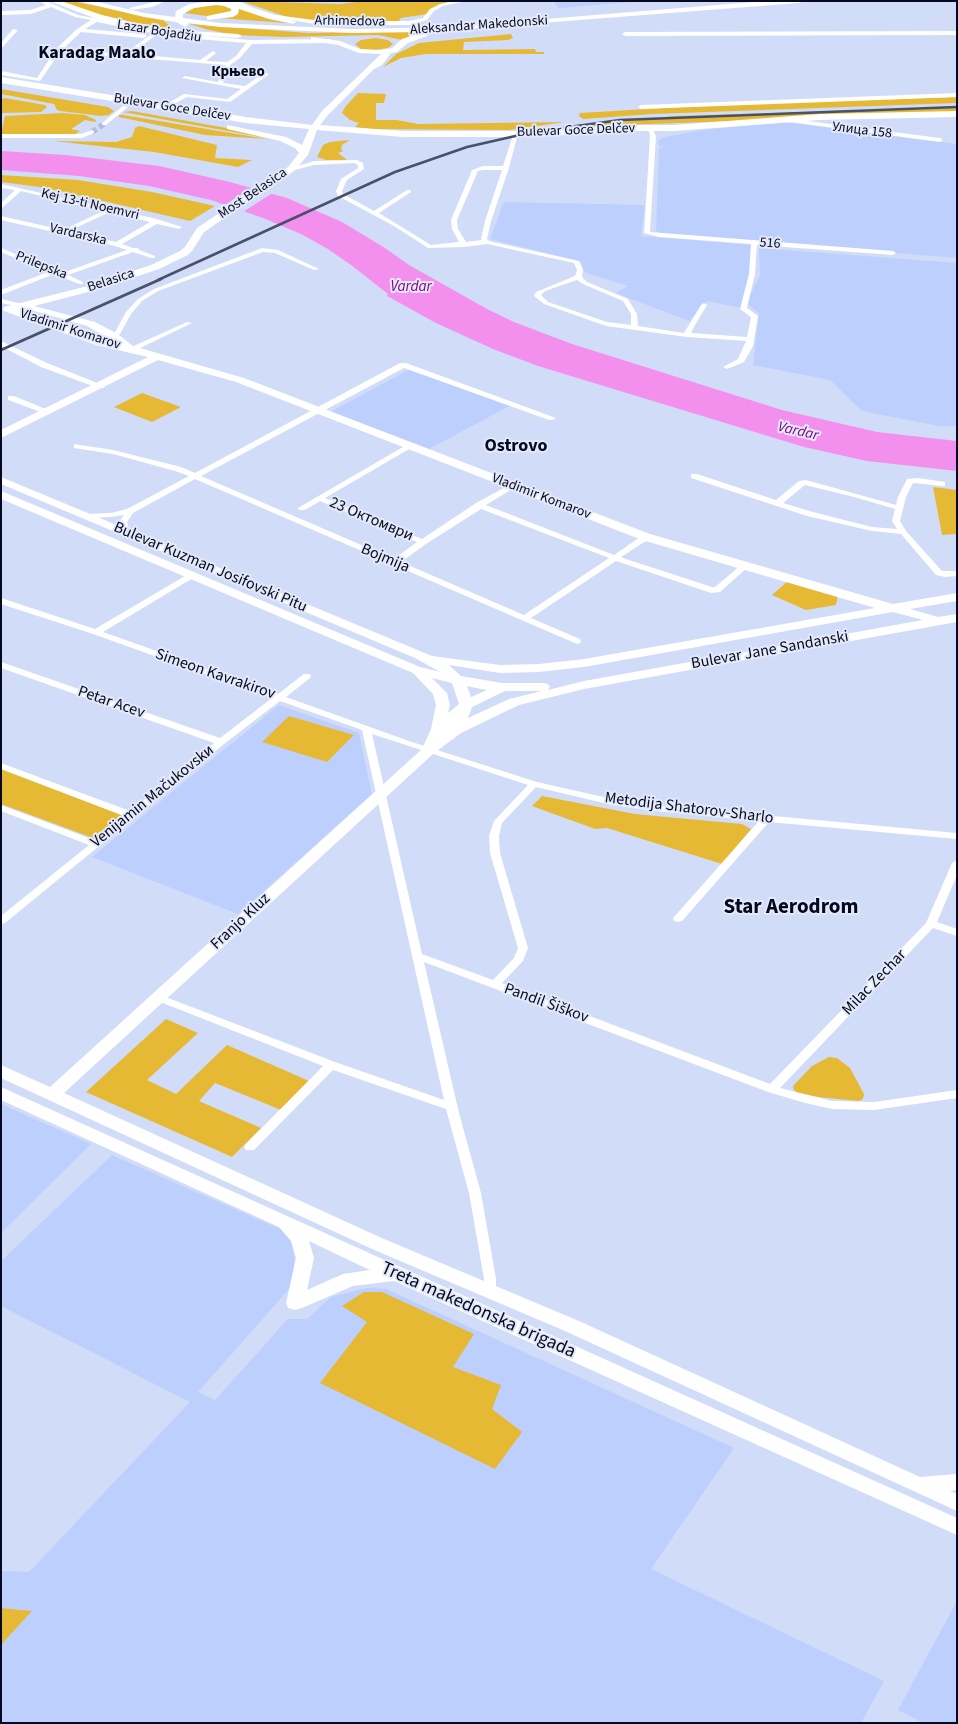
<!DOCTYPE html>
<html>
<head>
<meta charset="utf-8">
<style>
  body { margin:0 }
  #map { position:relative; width:958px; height:1724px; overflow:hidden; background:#d1dcf9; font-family:"Source Sans 3",sans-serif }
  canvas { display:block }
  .frame { position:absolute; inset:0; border:2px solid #050a22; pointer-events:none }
</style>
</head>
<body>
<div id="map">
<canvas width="958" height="1724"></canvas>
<div class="frame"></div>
</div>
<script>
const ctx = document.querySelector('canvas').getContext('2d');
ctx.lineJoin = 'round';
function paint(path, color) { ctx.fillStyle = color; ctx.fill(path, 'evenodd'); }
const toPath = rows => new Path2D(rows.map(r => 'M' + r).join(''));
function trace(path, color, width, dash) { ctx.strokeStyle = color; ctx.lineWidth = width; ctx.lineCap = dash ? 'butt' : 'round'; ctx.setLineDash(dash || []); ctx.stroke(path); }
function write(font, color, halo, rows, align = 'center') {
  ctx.font = font + ' "Source Sans 3",sans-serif'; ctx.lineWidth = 4; ctx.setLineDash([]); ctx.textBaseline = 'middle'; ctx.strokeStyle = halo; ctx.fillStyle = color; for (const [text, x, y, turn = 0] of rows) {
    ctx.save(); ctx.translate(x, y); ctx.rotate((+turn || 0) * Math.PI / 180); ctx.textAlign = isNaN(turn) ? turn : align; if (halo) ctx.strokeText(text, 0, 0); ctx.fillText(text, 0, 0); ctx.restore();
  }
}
const built = toPath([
  [553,1,646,1,559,8],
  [784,122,957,144,957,258,658,234,656,230,659,148,665,147,659,146,658,141,665,137,703,130],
  [504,202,645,205,641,236,752,245,750,273,741,308,707,301,689,321,616,293,628,286,584,272,582,262,490,239],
  [759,248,957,263,957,426,939,426,862,411,830,380,753,365,759,313,746,303,760,275],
  [412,368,513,404,429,449,330,412],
  [279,705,359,733,372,794,238,914,92,857],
  [1,1104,91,1144,1,1233],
  [112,1155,289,1233,294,1255,294,1272,290,1288,198,1392,215,1400,288,1319,307,1319,331,1297,342,1294,367,1288,386,1289,734,1448,651,1569,884,1681,861,1723,1,1723,1,1645,32,1611,1,1608,1,1571,29,1572,190,1402,1,1306,1,1261],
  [957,1601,957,1723,923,1723,898,1710]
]);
const green = toPath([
  [57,1,72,1,163,20,172,28,167,29,114,20],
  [241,1,340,4,364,1,452,1,441,4,427,14,401,18,399,21,326,22,290,18],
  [219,4,234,8,231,13,213,17,185,13,189,9],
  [238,7,272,20,299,24,218,18,238,11],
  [189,24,308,33,432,31,420,33,402,40,378,35,285,37,234,35,209,30],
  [511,34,513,38,508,40,464,42,463,50,535,49,536,52,544,52,544,54,426,54,401,58,383,67,396,54,419,43],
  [375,38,388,40,393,44,388,48,374,50,361,49,355,44,361,40],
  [1,89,108,107,114,111,109,115,101,116,60,111,57,110,54,104,1,94],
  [358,93,386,94,384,103,376,103,376,120,397,120,418,124,565,122,509,130,371,129,355,127,359,123,350,120,342,113,345,107],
  [957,97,957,103,652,114,583,119,579,116,580,113,698,106],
  [5,98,45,105,47,107,41,112,1,113,1,99],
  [957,107,957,113,595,126,586,124,676,116],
  [132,111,243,131,277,140,123,112],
  [63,113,85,115,96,120,95,122,85,120,71,129,80,131,75,134,1,134,5,116],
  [119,115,123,115,267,139,205,135,119,117],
  [139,126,217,145,215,158,252,160,238,167,154,152,53,141,116,142,132,137,135,128],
  [350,140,342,145,341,149,343,151,338,153,347,160,326,160,317,157,323,145,330,142],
  [1,175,78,180,152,192,215,206,190,221,47,188,1,182],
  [142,393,181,407,152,422,114,407],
  [933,487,957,490,957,534,942,535],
  [789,580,838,594,836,605,806,610,772,595],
  [289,716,354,735,327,762,262,742],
  [1,769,122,815,93,838,1,804],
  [542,796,635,814,742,824,751,829,722,864,607,828,595,829,532,806],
  [166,1019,198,1033,147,1080,176,1094,227,1045,309,1081,281,1110,215,1083,199,1101,261,1128,232,1157,86,1092],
  [829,1057,837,1058,850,1068,864,1094,863,1099,859,1101,818,1097,798,1093,794,1090,793,1086,812,1066],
  [364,1292,382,1292,474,1334,453,1367,501,1385,492,1409,522,1432,495,1469,320,1383,367,1322,342,1306],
  [1,1608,32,1611,1,1645]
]);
const water = toPath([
  [1,151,66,155,159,166,230,182,287,198,342,222,385,248,409,265,487,309,514,322,572,344,782,410,877,432,957,441,957,471,867,461,804,447,538,366,493,349,436,323,387,296,388,294,351,265,328,249,301,234,263,218,211,200,149,186,79,176,1,170]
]);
const pier = toPath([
  [254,186,274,192,243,212,223,206]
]);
const streetTunnel = toPath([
  [92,132,104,124]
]);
const street = toPath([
  [39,1,46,1,78,15,172,33,250,40,330,39,333,41,330,43,252,44,240,58,230,65,223,83,245,86,264,73,268,73,268,75,230,102,187,97,165,109,163,108,163,106,184,94,227,99,241,89,182,78,185,76,218,82,225,65,60,52,40,81,1,75,1,71,37,78,56,49,77,29,91,20,75,17,51,7,31,14,1,15,1,11,30,10,46,5,39,1],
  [97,22,172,37,246,43,236,56,227,62,206,61,215,54,216,53,213,51,200,60,130,54,155,36,156,35,153,33,124,54,63,49,81,32,144,38,147,36,144,34,85,29,97,22],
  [158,1,166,1,152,7,132,10,129,8,158,1],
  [231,1,238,1,258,10,253,11,231,1],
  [454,1,466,1,443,6,434,11,427,20,409,25,321,25,273,17,276,15,321,21,409,21,423,18,430,9,440,4,454,1],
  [13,29,18,30,1,49,1,43,13,29],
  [957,31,957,35,625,36,622,34,625,32,957,31],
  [957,93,957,97,641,109,638,107,641,105,957,93],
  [123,106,128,107,106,125,102,125,102,123,123,106],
  [784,118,940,138,943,140,940,142,782,121,782,119,784,118],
  [648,128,652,128,656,136,650,232,893,251,896,253,893,255,757,245,755,274,747,308,758,316,753,346,744,362,727,369,723,367,738,359,746,341,687,337,606,326,544,304,534,296,536,292,575,276,577,270,574,263,487,244,464,247,428,248,394,226,338,196,336,191,341,179,358,168,358,165,354,163,314,165,291,171,288,169,314,161,357,160,363,163,364,169,347,180,342,191,343,194,374,211,407,190,411,190,411,192,379,213,431,245,459,242,452,229,451,220,472,170,483,166,503,166,512,138,517,137,509,168,491,221,487,239,489,241,579,261,583,270,582,277,587,282,628,299,637,314,638,326,684,333,701,305,704,303,707,305,695,325,691,333,747,337,751,317,740,309,749,274,751,244,659,237,644,233,650,136,648,128],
  [483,170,502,170,485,221,481,239,482,240,466,242,458,229,457,220,478,171,483,170],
  [577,280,583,284,623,301,631,314,631,325,607,322,548,302,541,295,545,291,577,280],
  [92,130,94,131,94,133,82,138,1,138,1,134,81,134,92,130],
  [1,184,157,219,182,227,179,229,157,224,122,244,133,248,138,248,139,250,155,256,155,258,151,258,133,252,68,275,83,282,83,284,79,284,54,274,1,295,1,290,48,272,1,252,1,248,62,273,127,250,115,246,1,220,1,216,63,230,103,211,21,191,1,209,1,203,15,190,1,188,1,184],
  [110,212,150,222,116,242,69,231,110,212],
  [262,248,278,250,319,269,314,270,275,253,263,252,158,291,142,301,131,314,120,334,114,338,110,336,115,332,126,312,138,299,154,289,262,248],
  [1,299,27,305,28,306,25,308,1,303,1,299],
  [187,322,192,323,134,351,127,349,187,322],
  [1,341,47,363,105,386,104,388,98,388,41,367,1,346,1,341],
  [400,363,406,363,556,418,552,420,549,420,404,368,201,476,394,559,417,542,320,501,305,510,299,510,298,508,408,444,412,446,411,448,325,498,422,539,476,503,511,484,515,486,514,488,486,505,614,555,643,535,649,535,649,539,621,557,626,559,712,587,715,587,741,565,744,564,748,567,720,592,711,593,616,561,531,618,580,639,581,641,580,643,577,644,195,479,133,513,127,522,130,532,129,534,123,534,119,522,124,515,111,517,86,518,82,516,86,514,111,513,127,509,189,476,175,471,113,454,74,448,74,444,113,450,181,467,195,473,400,363],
  [481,509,609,558,524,615,401,562,426,544,481,509],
  [8,396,14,396,53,412,49,414,46,414,8,400,8,396],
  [691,474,697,474,776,500,799,481,806,480,896,505,898,497,907,479,918,478,945,482,945,486,942,486,913,483,906,497,900,521,906,531,942,571,957,571,957,576,945,577,936,575,901,534,872,531,807,516,691,478,691,474],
  [805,485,854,497,895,509,892,521,897,529,872,527,813,512,783,503,805,485],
  [190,573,193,574,193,578,103,632,278,694,304,674,310,674,311,676,310,678,286,697,409,741,537,782,612,799,655,805,957,833,957,839,769,822,682,921,678,922,674,921,673,919,674,917,759,821,655,811,612,805,536,787,502,823,499,836,500,853,528,948,523,961,502,983,770,1084,926,923,952,863,957,860,957,875,937,922,957,929,957,936,933,928,780,1088,832,1101,874,1102,957,1090,957,1098,874,1110,832,1109,805,1103,768,1092,424,962,459,1113,481,1193,496,1279,496,1293,494,1296,490,1298,486,1296,484,1293,484,1279,469,1193,446,1109,333,1070,254,1150,246,1150,244,1147,246,1144,323,1066,155,1000,154,998,155,996,163,996,335,1062,444,1100,362,730,280,701,224,744,5,923,1,924,1,916,89,845,1,811,1,805,94,840,124,816,1,769,1,763,130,811,214,743,1,668,1,662,220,738,272,698,93,634,1,604,1,598,95,629,190,573],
  [372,734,528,785,494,821,489,836,490,853,518,948,514,958,493,980,422,954,372,734]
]);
const secondary = toPath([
  [49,1,61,1,102,15,140,24,190,31,238,34,242,36,238,38,190,35,140,28,97,19,49,1],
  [78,1,94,1,144,13,175,17,176,11,189,4,211,1,232,1,297,22,293,24,266,18,239,9,238,14,233,17,207,20,207,16,231,11,231,9,224,6,216,5,194,8,183,14,183,18,220,23,353,29,448,27,766,1,803,1,799,3,425,32,428,34,427,36,408,43,397,52,391,53,382,65,374,69,328,115,320,125,403,131,532,131,631,125,674,125,820,114,957,111,957,117,820,120,674,131,631,131,532,137,403,137,317,130,308,155,294,171,204,232,192,251,188,255,159,269,96,290,34,306,95,322,118,334,133,346,244,378,650,534,893,604,957,593,957,601,910,609,938,617,957,614,957,622,584,689,519,705,461,733,433,754,64,1093,384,1239,579,1321,920,1477,957,1474,957,1490,950,1491,957,1494,957,1511,565,1331,372,1249,1,1078,1,1065,50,1087,422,749,431,729,436,705,433,694,413,673,1,499,1,491,420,667,440,672,415,658,1,484,1,477,432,656,500,665,539,664,584,659,875,608,642,540,236,382,158,360,1,438,1,430,148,357,96,345,4,311,3,309,4,307,88,286,151,265,180,251,185,247,197,228,288,167,299,153,295,148,280,141,227,129,227,125,286,137,302,145,309,129,246,123,1,83,1,77,246,117,312,125,322,111,381,54,359,53,338,45,311,41,311,37,340,41,360,49,380,50,392,48,402,39,422,32,353,33,220,27,188,23,189,25,185,27,176,22,144,17,78,1],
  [24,308,87,326,116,343,103,340,19,309,24,308],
  [893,612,923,620,584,681,548,690,550,687,548,684,543,683,502,683,461,676,449,665,500,673,539,672,584,667,893,612],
  [432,678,452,683,459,704,448,713,450,705,447,693,432,678],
  [467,686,481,689,487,690,471,697,467,686],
  [505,691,542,691,509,699,468,718,472,707,505,691],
  [1,1087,957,1518,957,1535,394,1281,353,1286,302,1308,295,1310,288,1308,286,1303,296,1258,291,1241,279,1227,1,1100,1,1087],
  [309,1241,359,1265,370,1270,343,1274,307,1290,314,1258,309,1241]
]);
const railFar1 = toPath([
  [158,280,395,172,467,147,533,132,620,120,957,107]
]);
const rail = toPath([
  [1,350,161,279]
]);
const farStreetnames = [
  ["Arhimedova",350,22,1],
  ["Aleksandar Makedonski",479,26,-4],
  ["Lazar Bojadžiu",159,32,9],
  ["Bulevar Goce Delčev",172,108,9],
  ["Bulevar Goce Delčev",576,131,-2],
  ["Улица 158",862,131,7],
  ["Most Belasica",253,194,-34],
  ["Kej 13-ti Noemvri",90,205,13],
  ["Vardarska",78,235,13],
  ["516",770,244,5],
  ["Prilepska",41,266,22],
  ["Belasica",111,281,-18],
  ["Vladimir Komarov",70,330,18],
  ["Vladimir Komarov",541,497,21]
];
const farNeighbourhoodnames = [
  ["Крњево",238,73]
];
const farWaternames = [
  ["Vardar",411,288],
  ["Vardar",798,432,13]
];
const streetNames = [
  ["23 Октомври",371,520,23],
  ["Bojmija",385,559,23],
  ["Bulevar Kuzman Josifovski Pitu",210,568,23],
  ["Bulevar Jane Sandanski",770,651,-10],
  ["Simeon Kavrakirov",215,675,19],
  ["Petar Acev",111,703,19],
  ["Venijamin Mačukovskи",153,797,-39],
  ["Metodija Shatorov-Sharlo",689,809,7],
  ["Franjo Kluz",241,922,-43],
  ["Milac Zechar",875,983,-46],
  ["Pandil Šiškov",546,1004,20]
];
const farDistrictnames = [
  ["Karadag Maаlo",97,54],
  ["Ostrovo",516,447]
];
const nearStreetnames = [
  ["Treta makedonska brigada",478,1311,24]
];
const districtNames = [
  ["Star Aerodrom",791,908]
];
paint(built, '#bdcffd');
paint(green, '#e6b934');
paint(water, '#f390ee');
paint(pier, '#d1dcf9');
trace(streetTunnel, '#b2bcd9', 5.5, [5.5, 3]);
paint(street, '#fff');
paint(secondary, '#fff');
trace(railFar1, '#49506a', 2.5);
trace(rail, '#49506a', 3);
write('14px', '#050a22', '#e4e9f8', farStreetnames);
write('bold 15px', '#050a22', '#e4e9f8', farNeighbourhoodnames);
write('italic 15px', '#830082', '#e4e9f8', farWaternames);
write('16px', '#050a22', '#e4e9f8', streetNames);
write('bold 18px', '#050a22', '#e4e9f8', farDistrictnames);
write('19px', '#050a22', '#e4e9f8', nearStreetnames);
write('bold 21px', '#050a22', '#e4e9f8', districtNames);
</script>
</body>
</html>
